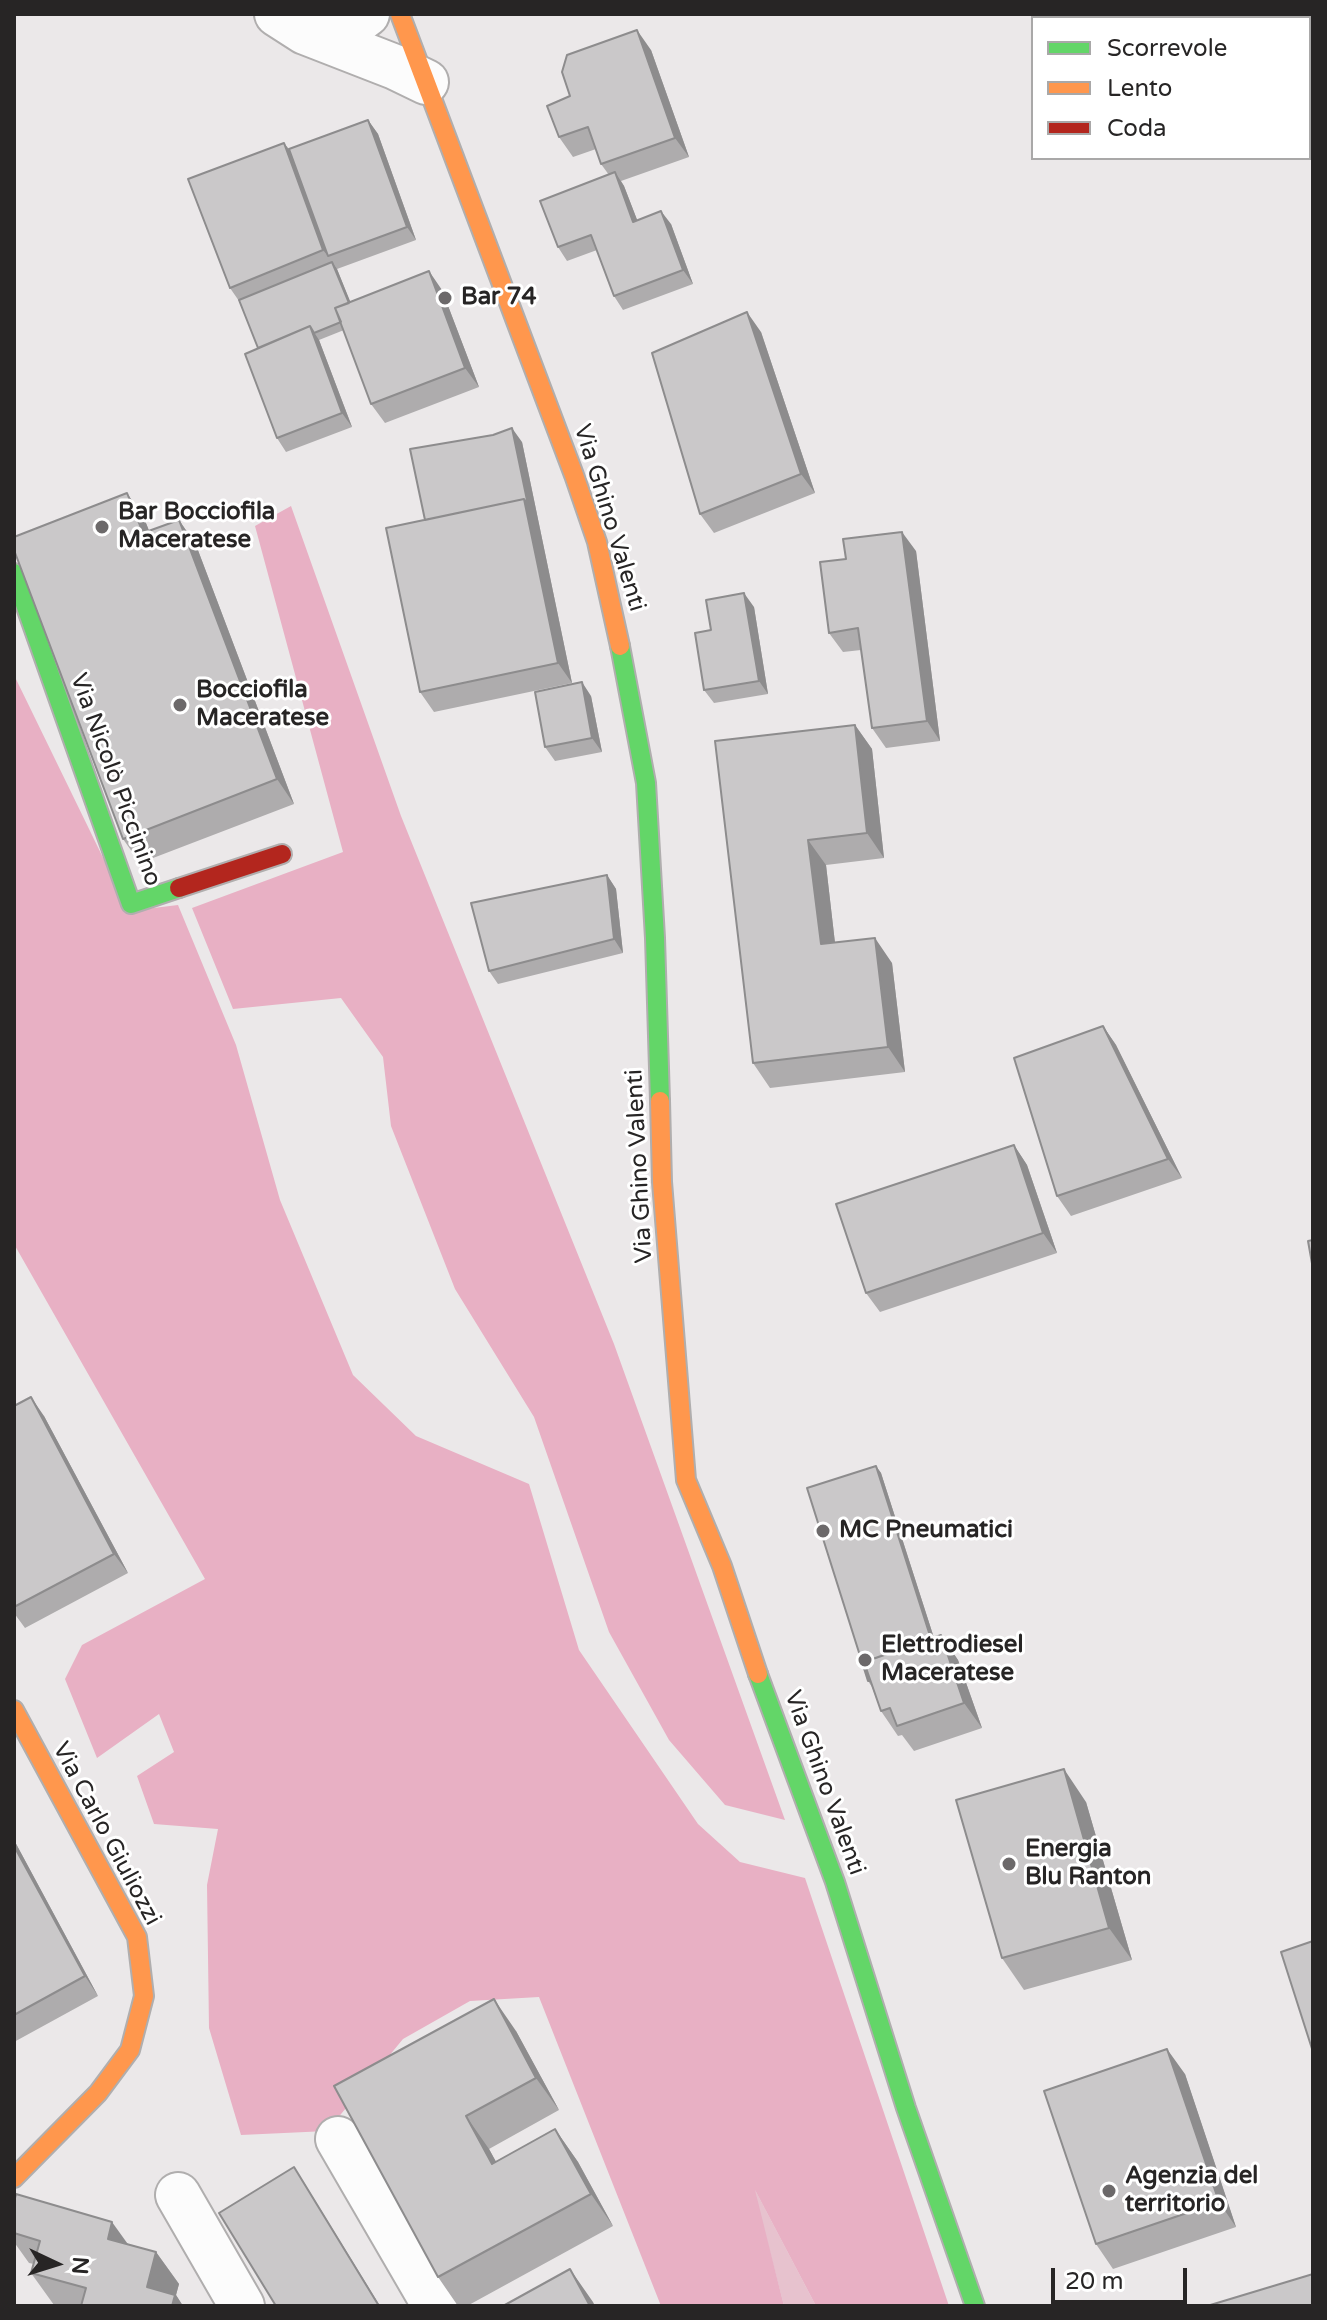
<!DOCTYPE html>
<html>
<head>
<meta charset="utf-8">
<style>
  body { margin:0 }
  #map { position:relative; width:1327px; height:2320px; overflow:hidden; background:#ebe8e9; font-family:"Varela Round",sans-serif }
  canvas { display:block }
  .frame { position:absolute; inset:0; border:16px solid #272525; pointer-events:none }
  .legend { position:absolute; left:1031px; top:16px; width:280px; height:144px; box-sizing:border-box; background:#fff; border:2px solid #a9a8a8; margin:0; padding:10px 14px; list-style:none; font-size:24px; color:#272525 }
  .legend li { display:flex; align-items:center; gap:16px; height:40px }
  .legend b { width:40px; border:2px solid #a9a8a8 }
  .north { position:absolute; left:16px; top:2224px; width:80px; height:80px; -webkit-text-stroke:6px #fff; paint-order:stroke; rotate:94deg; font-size:22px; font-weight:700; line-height:32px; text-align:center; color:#272525 }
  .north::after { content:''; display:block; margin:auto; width:28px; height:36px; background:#272525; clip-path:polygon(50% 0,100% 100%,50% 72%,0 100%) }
  .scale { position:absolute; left:1051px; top:2268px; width:136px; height:36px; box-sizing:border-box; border:4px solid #272525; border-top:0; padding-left:10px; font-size:24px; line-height:28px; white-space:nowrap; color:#272525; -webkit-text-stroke:6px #fff; paint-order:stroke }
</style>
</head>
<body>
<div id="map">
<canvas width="1327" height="2320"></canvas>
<div class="frame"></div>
<ul class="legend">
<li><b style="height:10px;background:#63d668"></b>Scorrevole</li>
<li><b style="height:10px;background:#ff974d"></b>Lento</li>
<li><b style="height:10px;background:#b3261e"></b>Coda</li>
</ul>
<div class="north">N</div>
<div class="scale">20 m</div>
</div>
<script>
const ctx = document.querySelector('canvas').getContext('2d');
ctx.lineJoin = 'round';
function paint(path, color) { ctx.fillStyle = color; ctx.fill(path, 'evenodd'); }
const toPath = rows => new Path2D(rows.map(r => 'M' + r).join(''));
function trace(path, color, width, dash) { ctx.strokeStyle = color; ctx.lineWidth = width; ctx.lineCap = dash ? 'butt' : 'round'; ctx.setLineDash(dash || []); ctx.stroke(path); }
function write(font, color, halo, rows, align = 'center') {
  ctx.font = font + ' "Varela Round",sans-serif'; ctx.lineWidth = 6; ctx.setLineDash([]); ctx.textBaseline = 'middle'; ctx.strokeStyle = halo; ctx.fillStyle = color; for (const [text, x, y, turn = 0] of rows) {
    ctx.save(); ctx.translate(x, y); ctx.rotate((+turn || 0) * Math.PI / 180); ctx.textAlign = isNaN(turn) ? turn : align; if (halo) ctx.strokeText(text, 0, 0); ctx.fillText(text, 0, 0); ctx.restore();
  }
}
const green = toPath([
  [753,2186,816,2306,784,2306]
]);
const forest = toPath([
  [291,506,401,816,614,1344,785,1820,725,1805,669,1740,609,1632,534,1417,455,1289,391,1126,383,1057,341,998,233,1009,192,908,343,852,255,526],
  [14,675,129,911,178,905,236,1045,280,1200,353,1375,416,1436,529,1484,579,1650,698,1824,740,1862,805,1878,949,2306,816,2306,755,2190,784,2306,661,2306,539,1997,470,2001,403,2039,327,2131,241,2135,209,2028,207,1885,218,1829,154,1824,137,1776,174,1752,159,1714,97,1758,65,1679,82,1645,205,1579,14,1244]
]);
const street = toPath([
  [277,14,305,32,395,67,426,82],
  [305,32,355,23,367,14],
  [338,2139,435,2306],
  [178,2195,242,2306]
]);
const fast = toPath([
  [14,573,131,904,179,888],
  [620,646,646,783,655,938,660,1101],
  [758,1674,835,1882,906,2108,975,2306]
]);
const slow = toPath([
  [400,14,574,475,597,542,620,646],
  [660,1101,662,1182,686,1480,722,1566,758,1674],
  [14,1710,137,1937,144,1996,130,2050,98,2093,14,2178]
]);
const jam = toPath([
  [179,888,282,854]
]);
const wall = toPath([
  [651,50,689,157,621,181,624,186,637,220,671,224,693,284,623,310,614,296,597,250,567,261,558,247,609,175,601,164,596,149,573,157,559,137,570,96],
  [368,120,378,134,416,240,337,269,350,302,442,290,479,387,385,423,371,404,344,330,319,340,352,427,286,452,277,438,258,348,239,301,230,288,284,143,289,149],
  [761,332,815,493,714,533,700,514],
  [522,442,572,683,434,712,420,692,425,520],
  [144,518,149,531,179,520,196,545,294,804,140,863,123,839],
  [916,551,940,741,886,748,872,728,861,650,843,652,829,633],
  [754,607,768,694,714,703,704,690,711,630],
  [591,696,602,752,555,761,545,747],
  [855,725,872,749,884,858,826,865,835,943,892,963,905,1072,770,1088,753,1063,715,741],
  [607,875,616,889,623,953,498,984,489,971],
  [1103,1026,1116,1045,1182,1178,1071,1216,1057,1196],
  [1014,1145,1027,1165,1057,1253,880,1312,866,1293],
  [14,1406,44,1416,128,1573,25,1628,14,1613],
  [876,1466,881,1473,934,1638,941,1635,958,1660,982,1728,914,1751,902,1735,898,1736,881,1711,872,1687,868,1681],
  [1086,1802,1132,1960,1024,1990,1002,1958],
  [14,1840,98,1996,14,2042],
  [516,2031,559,2110,489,2149,496,2162,555,2129,578,2162,613,2226,467,2306,458,2306,438,2277,334,2086],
  [1185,2074,1236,2227,1113,2269,1096,2244],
  [14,2202,128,2244,156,2252,179,2284,176,2295,183,2306,54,2305,31,2273,34,2264,29,2263,14,2242]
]);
const shadedWall = toPath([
  [637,30,651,50,689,157,675,138],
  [368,120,378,134,416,240,407,227],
  [284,143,298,163,328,256,323,250],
  [615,172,624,186,643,235,633,222],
  [661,211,671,224,693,284,683,270],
  [332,262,337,269,359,323,354,316],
  [429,271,442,290,479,387,465,368],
  [747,312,761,332,815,493,801,474],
  [310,326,319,340,352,427,342,413],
  [512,428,522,442,572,683,558,663,524,499],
  [127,493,144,518,160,558,143,533],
  [179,520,196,545,294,804,277,779],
  [902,532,916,551,940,741,927,721],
  [744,593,754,607,768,694,759,681],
  [582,682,591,696,602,752,592,738],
  [855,725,872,749,884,858,867,833],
  [808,840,826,865,838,969,821,944],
  [607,875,616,889,623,953,614,939],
  [875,938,892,963,905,1072,888,1047],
  [1103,1026,1116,1045,1182,1178,1168,1159],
  [1014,1145,1027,1165,1057,1253,1043,1233],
  [31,1397,44,1416,128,1573,114,1554],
  [876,1466,881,1473,943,1666,938,1659],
  [941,1635,958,1660,982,1728,964,1703],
  [1064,1769,1086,1802,1132,1960,1109,1928],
  [14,1840,98,1996,85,1976,14,1846],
  [494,1999,516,2031,559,2110,536,2078],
  [1167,2049,1185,2074,1236,2227,1219,2202],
  [466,2116,489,2149,515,2196,492,2164],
  [555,2129,578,2162,613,2226,591,2194],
  [294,2167,303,2181,380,2306,379,2306],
  [112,2222,135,2254,108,2239],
  [156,2252,179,2284,176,2295,183,2306,160,2306,147,2287],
  [570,2269,593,2302,595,2306,590,2306]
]);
const building = toPath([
  [637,30,675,138,601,164,588,127,559,137,547,106,570,96,562,72,567,55,637,30],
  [368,120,407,227,328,256,289,149,368,120],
  [284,143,323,250,230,288,188,179,284,143],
  [615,172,633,222,661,211,683,270,614,296,591,235,558,247,540,201,615,172],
  [332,262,349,303,335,308,341,322,314,333,310,326,258,348,239,300,332,262],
  [429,271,465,368,371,404,335,308,429,271],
  [747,312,801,474,700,514,652,353,747,312],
  [310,326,342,413,277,438,245,354,310,326],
  [512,428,528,505,524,499,425,520,410,449,493,435,512,428],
  [127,493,143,533,179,520,277,779,123,839,14,550,14,537,127,493],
  [524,499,558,663,420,692,386,528,524,499],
  [902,532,927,721,872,728,858,628,829,633,820,562,846,559,843,539,902,532],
  [744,593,759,681,704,690,695,633,711,630,706,600,744,593],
  [582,682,592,738,545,747,535,692,582,682],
  [855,725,867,833,808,840,821,944,875,938,888,1047,753,1063,715,741,855,725],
  [607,875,614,939,489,971,471,903,607,875],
  [1103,1026,1168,1159,1057,1196,1014,1058,1103,1026],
  [1014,1145,1043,1233,866,1293,836,1204,1014,1145],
  [1313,1240,1313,1269,1308,1241,1313,1240],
  [31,1397,114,1554,14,1607,14,1406,31,1397],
  [876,1466,931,1639,864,1662,870,1681,868,1681,807,1488,876,1466],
  [941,1635,964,1703,897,1726,890,1708,881,1711,864,1662,941,1635],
  [1064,1769,1109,1928,1002,1958,956,1800,1064,1769],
  [14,1846,85,1976,14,2015,14,1846],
  [1313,1941,1313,2052,1281,1952,1313,1941],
  [494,1999,536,2078,466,2116,492,2164,555,2129,591,2194,438,2277,334,2086,494,1999],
  [1167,2049,1219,2202,1096,2244,1044,2091,1167,2049],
  [294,2167,379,2306,276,2306,219,2213,294,2167],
  [16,2194,112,2222,108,2239,156,2252,147,2287,175,2295,172,2306,81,2306,86,2288,31,2273,40,2241,14,2233,14,2202,16,2194],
  [570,2269,590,2306,503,2306,570,2269],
  [1313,2274,1313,2306,1207,2306,1313,2274]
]);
const markers = [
  [445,298,8,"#6c696a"],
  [102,527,8,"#6c696a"],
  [180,705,8,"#6c696a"],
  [823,1531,8,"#6c696a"],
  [865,1660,8,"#6c696a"],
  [1009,1864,8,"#6c696a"],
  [1109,2191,8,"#6c696a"]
];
const poiNames = [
  ["Bar 74",461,298],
  ["Bar Bocciofila",118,513],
  ["Maceratese",118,541],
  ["Bocciofila",196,691],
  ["Maceratese",196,719],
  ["MC Pneumatici",839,1531],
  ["Elettrodiesel",881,1646],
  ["Maceratese",881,1674],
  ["Energia",1025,1850],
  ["Blu Ranton",1025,1878],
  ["Agenzia del",1125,2177],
  ["territorio",1125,2205]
];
const streetNames = [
  ["Via Ghino Valenti",609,518,73],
  ["Via Nicolò Piccinino",115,780,70],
  ["Via Ghino Valenti",640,1166,-93],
  ["Via Ghino Valenti",824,1783,70],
  ["Via Carlo Giuliozzi",106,1834,62]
];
paint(green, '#e7c2ce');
paint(forest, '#e8b0c4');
trace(street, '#b0aeae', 48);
trace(fast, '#b0aeae', 22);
trace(slow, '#b0aeae', 22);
trace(jam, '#b0aeae', 22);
trace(street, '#fcfcfc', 44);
trace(fast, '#63d668', 18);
trace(slow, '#ff974d', 18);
trace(jam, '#b3261e', 18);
paint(wall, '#aeacad');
paint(shadedWall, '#8d8c8d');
paint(building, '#cac8c9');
trace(building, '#8d8c8d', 2);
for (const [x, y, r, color] of markers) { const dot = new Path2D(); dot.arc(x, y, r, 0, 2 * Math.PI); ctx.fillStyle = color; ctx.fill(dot); trace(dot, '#fff', 3); }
write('bold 24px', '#272525', '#fff', poiNames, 'left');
write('24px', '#272525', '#fff', streetNames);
</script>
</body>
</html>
